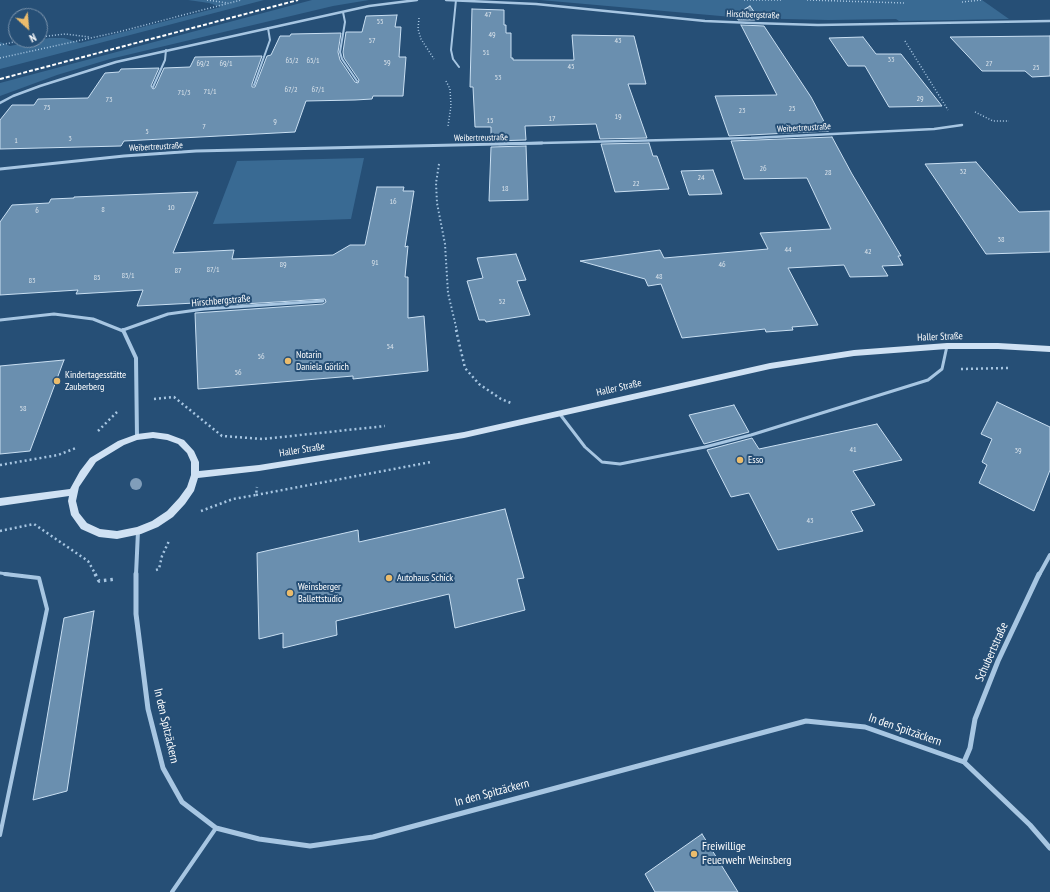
<!DOCTYPE html>
<html>
<head>
<meta charset="utf-8">
<style>
  body { margin:0 }
  #map { position:relative; width:1050px; height:892px; overflow:hidden; background:#264f76; font-family:"PT Sans Narrow",sans-serif }
  canvas { display:block }
  .north { position:absolute; left:8px; top:8px; width:40px; height:40px; box-sizing:border-box; background:#264f76; border:1px solid #7d95ad; border-radius:50%; rotate:154deg; font-size:11px; font-weight:700; line-height:16px; text-align:center; color:#fff }
  .north::after { content:''; display:block; margin:auto; width:14px; height:18px; background:#ebbc6c; clip-path:polygon(50% 0,100% 100%,50% 72%,0 100%) }
</style>
</head>
<body>
<div id="map">
<canvas width="1050" height="892"></canvas>
<div class="north">N</div>
</div>
<script>
const ctx = document.querySelector('canvas').getContext('2d');
ctx.lineJoin = 'round';
function paint(path, color) { ctx.fillStyle = color; ctx.fill(path, 'evenodd'); }
const toPath = rows => new Path2D(rows.map(r => 'M' + r).join(''));
function trace(path, color, width, dash) { ctx.strokeStyle = color; ctx.lineWidth = width; ctx.lineCap = dash ? 'butt' : 'round'; ctx.setLineDash(dash || []); ctx.stroke(path); }
function write(font, color, halo, rows, align = 'center') {
  ctx.font = font + ' "PT Sans Narrow",sans-serif'; ctx.lineWidth = 4; ctx.setLineDash([]); ctx.textBaseline = 'middle'; ctx.strokeStyle = halo; ctx.fillStyle = color; for (const [text, x, y, turn = 0] of rows) {
    ctx.save(); ctx.translate(x, y); ctx.rotate((+turn || 0) * Math.PI / 180); ctx.textAlign = isNaN(turn) ? turn : align; if (halo) ctx.strokeText(text, 0, 0); ctx.fillText(text, 0, 0); ctx.restore();
  }
}
const green = toPath([
  [188,0,264,0,0,69,0,42,10,46,49,38,64,38,80,43,221,7,209,3],
  [312,0,369,0,333,6,110,59,57,75,0,96,0,83],
  [540,0,982,0,1009,19,899,21,896,19,829,20,743,18],
  [364,158,351,219,213,224,237,161]
]);
const building = toPath([
  [750,6,760,20,738,20,735,15,750,6],
  [472,9,504,10,504,25,506,25,506,33,511,33,511,58,513,58,513,60,574,60,572,35,634,36,646,84,628,84,647,138,600,139,596,124,525,126,526,140,491,141,491,127,475,127,473,87,470,87,472,9],
  [397,15,395,27,401,27,399,57,406,57,403,96,373,96,372,99,355,100,306,101,295,132,124,141,121,146,0,149,0,120,12,105,34,105,38,99,88,98,105,73,119,72,121,69,159,68,151,86,153,89,155,88,164,68,190,67,195,57,262,56,252,84,252,87,255,87,267,56,271,55,280,36,290,36,291,34,341,33,338,52,340,60,355,82,358,83,359,80,344,58,343,52,346,32,362,32,366,16,397,15],
  [741,25,764,26,811,97,829,131,729,136,715,96,777,95,741,25],
  [1050,36,1050,76,1032,77,1025,71,982,71,950,37,1050,36],
  [863,37,876,54,901,54,942,106,889,107,865,66,848,66,829,38,863,37],
  [832,137,852,174,901,256,898,256,903,265,882,266,888,276,850,277,844,265,788,268,818,325,792,327,793,330,766,332,765,329,682,338,661,284,648,286,645,279,580,261,660,250,664,258,768,249,760,233,831,229,807,178,744,179,731,141,832,137],
  [649,143,653,156,657,156,669,189,615,192,601,144,649,143],
  [526,146,528,200,489,201,491,147,526,146],
  [976,162,1019,212,1050,211,1050,252,986,254,925,164,976,162],
  [713,170,722,194,689,195,681,171,713,170],
  [377,187,404,187,403,191,414,191,405,247,408,246,405,277,408,277,408,318,424,316,428,371,353,379,353,376,198,389,195,313,323,304,326,302,325,299,195,307,195,303,137,306,143,290,76,294,78,290,0,295,0,222,12,205,49,203,51,199,74,198,74,197,198,192,173,253,234,250,232,259,333,255,350,245,365,245,377,187],
  [516,254,526,280,517,281,530,315,486,322,485,320,479,320,467,281,483,278,477,258,516,254],
  [64,360,30,451,0,454,0,366,64,360],
  [997,402,1050,427,1050,470,1034,511,979,483,987,465,982,462,992,439,981,434,997,402],
  [734,405,749,432,704,444,689,415,734,405],
  [877,424,902,460,853,471,875,505,851,511,863,531,778,550,749,493,731,497,707,450,752,438,759,449,877,424],
  [505,509,524,578,517,579,525,610,455,628,449,594,336,621,337,635,283,648,283,633,259,639,257,553,358,530,359,542,505,509],
  [94,611,67,791,33,800,64,618,94,611],
  [702,834,738,892,655,892,645,874,702,834]
]);
const pathFar3 = toPath([
  [207,0,228,3],
  [744,0,783,0],
  [807,0,905,3],
  [962,2,981,0],
  [419,18,418,29,421,39,434,59],
  [40,37,65,34,89,37],
  [905,41,948,110],
  [0,45,24,40],
  [0,58,118,32,241,0],
  [446,81,450,89,451,106,448,126],
  [975,112,993,121,1009,121]
]);
const pathFar2 = toPath([
  [439,164,436,183,437,203,445,244,448,293,457,331]
]);
const pathFar1 = toPath([
  [456,330,465,368,479,384,501,399,511,403],
  [961,369,1008,368],
  [154,399,174,397,222,436,263,439,385,426],
  [98,431,117,412],
  [0,465,58,455,76,448],
  [256,495,431,462],
  [201,511,233,499,256,495,257,487],
  [0,531,34,524,88,561,96,575],
  [156,570,159,569,162,556,169,541]
]);
const path = toPath([
  [95,574,99,581,116,579]
]);
const laneFar2 = toPath([
  [456,0,451,50,453,59,459,67],
  [343,12,345,22,340,52,342,59,357,81],
  [254,85,270,40,268,28],
  [153,87,165,60,166,50]
]);
const laneFar1 = toPath([
  [559,413,585,447,602,462,620,464,705,447,751,435,928,380,942,369,947,346],
  [0,573,13,575]
]);
const lane = toPath([
  [0,835,47,609,39,578,5,574],
  [172,892,216,828]
]);
const streetFar3 = toPath([
  [446,0,536,4,705,21,752,23,818,25,1050,21],
  [0,103,13,96,40,86,116,62,369,6,417,0],
  [499,144,751,138,934,129,962,125]
]);
const streetFar2 = toPath([
  [0,169,124,156,196,151,542,143],
  [0,320,54,314,93,319,123,331],
  [123,330,168,314,204,309,323,301]
]);
const streetFar1 = toPath([
  [123,330,136,358,137,437],
  [136,575,138,531],
  [1039,575,1050,555]
]);
const street = toPath([
  [136,574,136,614,148,709,163,768,182,802,216,828,259,839,310,846,373,837,806,721,865,727,964,762,1030,825,1050,848],
  [964,762,970,748,975,719,998,661,1039,574]
]);
const secondary = toPath([
  [947,343,998,343,1050,346,1050,352,998,349,947,349,854,356,770,369,464,438,259,471,198,478,194,491,185,504,173,517,158,527,141,534,117,539,99,537,81,529,71,515,68,501,69,496,0,506,0,498,70,489,80,471,90,458,118,441,137,434,153,432,168,434,184,440,194,451,199,462,199,471,259,465,464,432,770,363,854,350,947,343],
  [153,438,167,440,178,444,187,453,191,462,191,475,187,487,179,498,167,511,152,521,137,527,117,531,100,529,87,523,79,513,76,501,79,487,96,462,124,445,137,440,153,438]
]);
const rail = toPath([
  [0,79,298,0]
]);
const trees = [
  [136,484]
];
const markers = [
  [288,361,4,"#ebbc6c"],
  [57,381,4,"#ebbc6c"],
  [740,460,4,"#ebbc6c"],
  [389,578,4,"#ebbc6c"],
  [290,593,4,"#ebbc6c"],
  [694,854,4,"#ebbc6c"]
];
const numberNames = [
  ["47",488,15],
  ["55",380,22],
  ["49",492,35],
  ["57",372,41],
  ["43",618,41],
  ["51",486,53],
  ["33",891,60],
  ["65/2",292,61],
  ["65/1",313,61],
  ["59",387,63],
  ["69/2",203,64],
  ["69/1",226,64],
  ["27",989,64],
  ["45",571,67],
  ["25",1036,68],
  ["53",498,78],
  ["67/2",291,90],
  ["67/1",318,90],
  ["71/1",210,92],
  ["71/3",184,93],
  ["29",920,99],
  ["73",109,100],
  ["75",47,108],
  ["25",792,109],
  ["23",742,111],
  ["19",618,117],
  ["17",552,119],
  ["15",490,121],
  ["9",275,122],
  ["7",204,127],
  ["5",147,132],
  ["3",70,139],
  ["1",16,141],
  ["26",763,169],
  ["32",963,172],
  ["28",828,173],
  ["24",701,178],
  ["22",636,184],
  ["18",505,189],
  ["16",393,202],
  ["10",171,208],
  ["8",103,210],
  ["6",37,211],
  ["38",1001,240],
  ["44",788,250],
  ["42",868,252],
  ["91",375,263],
  ["89",283,265],
  ["46",722,265],
  ["87/1",213,270],
  ["87",178,271],
  ["85/1",128,276],
  ["48",659,277],
  ["85",97,278],
  ["83",32,281],
  ["52",502,302],
  ["54",390,347],
  ["56",261,357],
  ["56",238,373],
  ["58",23,409],
  ["41",853,450],
  ["39",1018,451],
  ["43",810,521]
];
const farStreetnames = [
  ["Hirschbergstraße",753,15,2],
  ["Weibertreustraße",804,128,-3],
  ["Weibertreustraße",481,138,-1],
  ["Weibertreustraße",156,147,-3]
];
const streetNames = [
  ["Hirschbergstraße",221,301,-5],
  ["Haller Straße",940,337,-2],
  ["Haller Straße",619,388,-13],
  ["Haller Straße",302,450,-9]
];
const poiNames = [
  ["Notarin",296,355],
  ["Daniela Görlich",296,367],
  ["Kindertagesstätte",65,375],
  ["Zauberberg",65,387],
  ["Esso",748,460],
  ["Autohaus Schick",397,578],
  ["Weinsberger",298,587],
  ["Ballettstudio",298,599]
];
const nearStreetnames = [
  ["Schubertstraße",992,652,-66],
  ["In den Spitzäckern",166,726,77],
  ["In den Spitzäckern",905,730,19],
  ["In den Spitzäckern",492,793,-15]
];
const nearPoinames = [
  ["Freiwillige",702,847],
  ["Feuerwehr Weinsberg",702,861]
];
paint(green, '#396a93');
paint(building, '#6a8faf');
trace(building, '#c9dff2', 1);
trace(pathFar3, '#a7c6e2', 1.5, [1, 2]);
trace(pathFar2, '#a7c6e2', 2, [1.5, 2.5]);
trace(pathFar1, '#a7c6e2', 2.5, [2, 3]);
trace(path, '#a7c6e2', 3.5, [2.5, 4]);
trace(laneFar2, '#a7c6e2', 2);
trace(laneFar1, '#a7c6e2', 3);
trace(lane, '#a7c6e2', 4);
trace(streetFar3, '#a7c6e2', 2.5);
trace(streetFar2, '#a7c6e2', 3);
trace(streetFar1, '#a7c6e2', 4);
trace(street, '#a7c6e2', 5);
paint(secondary, '#cfe1f3');
trace(rail, '#fff', 2, [4, 2]);
ctx.fillStyle = '#809eba';
for (const [x, y] of trees) { ctx.beginPath(); ctx.arc(x, y, 6, 0, 2 * Math.PI); ctx.fill(); }
for (const [x, y, r, color] of markers) { const dot = new Path2D(); dot.arc(x, y, r, 0, 2 * Math.PI); ctx.fillStyle = color; ctx.fill(dot); trace(dot, '#264f76', 1.5); }
write('8px', '#dae3eb', null, numberNames);
write('9px', '#fff', '#264f76', farStreetnames);
write('10px', '#fff', '#264f76', streetNames);
write('10px', '#fff', '#264f76', poiNames, 'left');
write('12px', '#fff', '#264f76', nearStreetnames);
write('12px', '#fff', '#264f76', nearPoinames, 'left');
</script>
</body>
</html>
